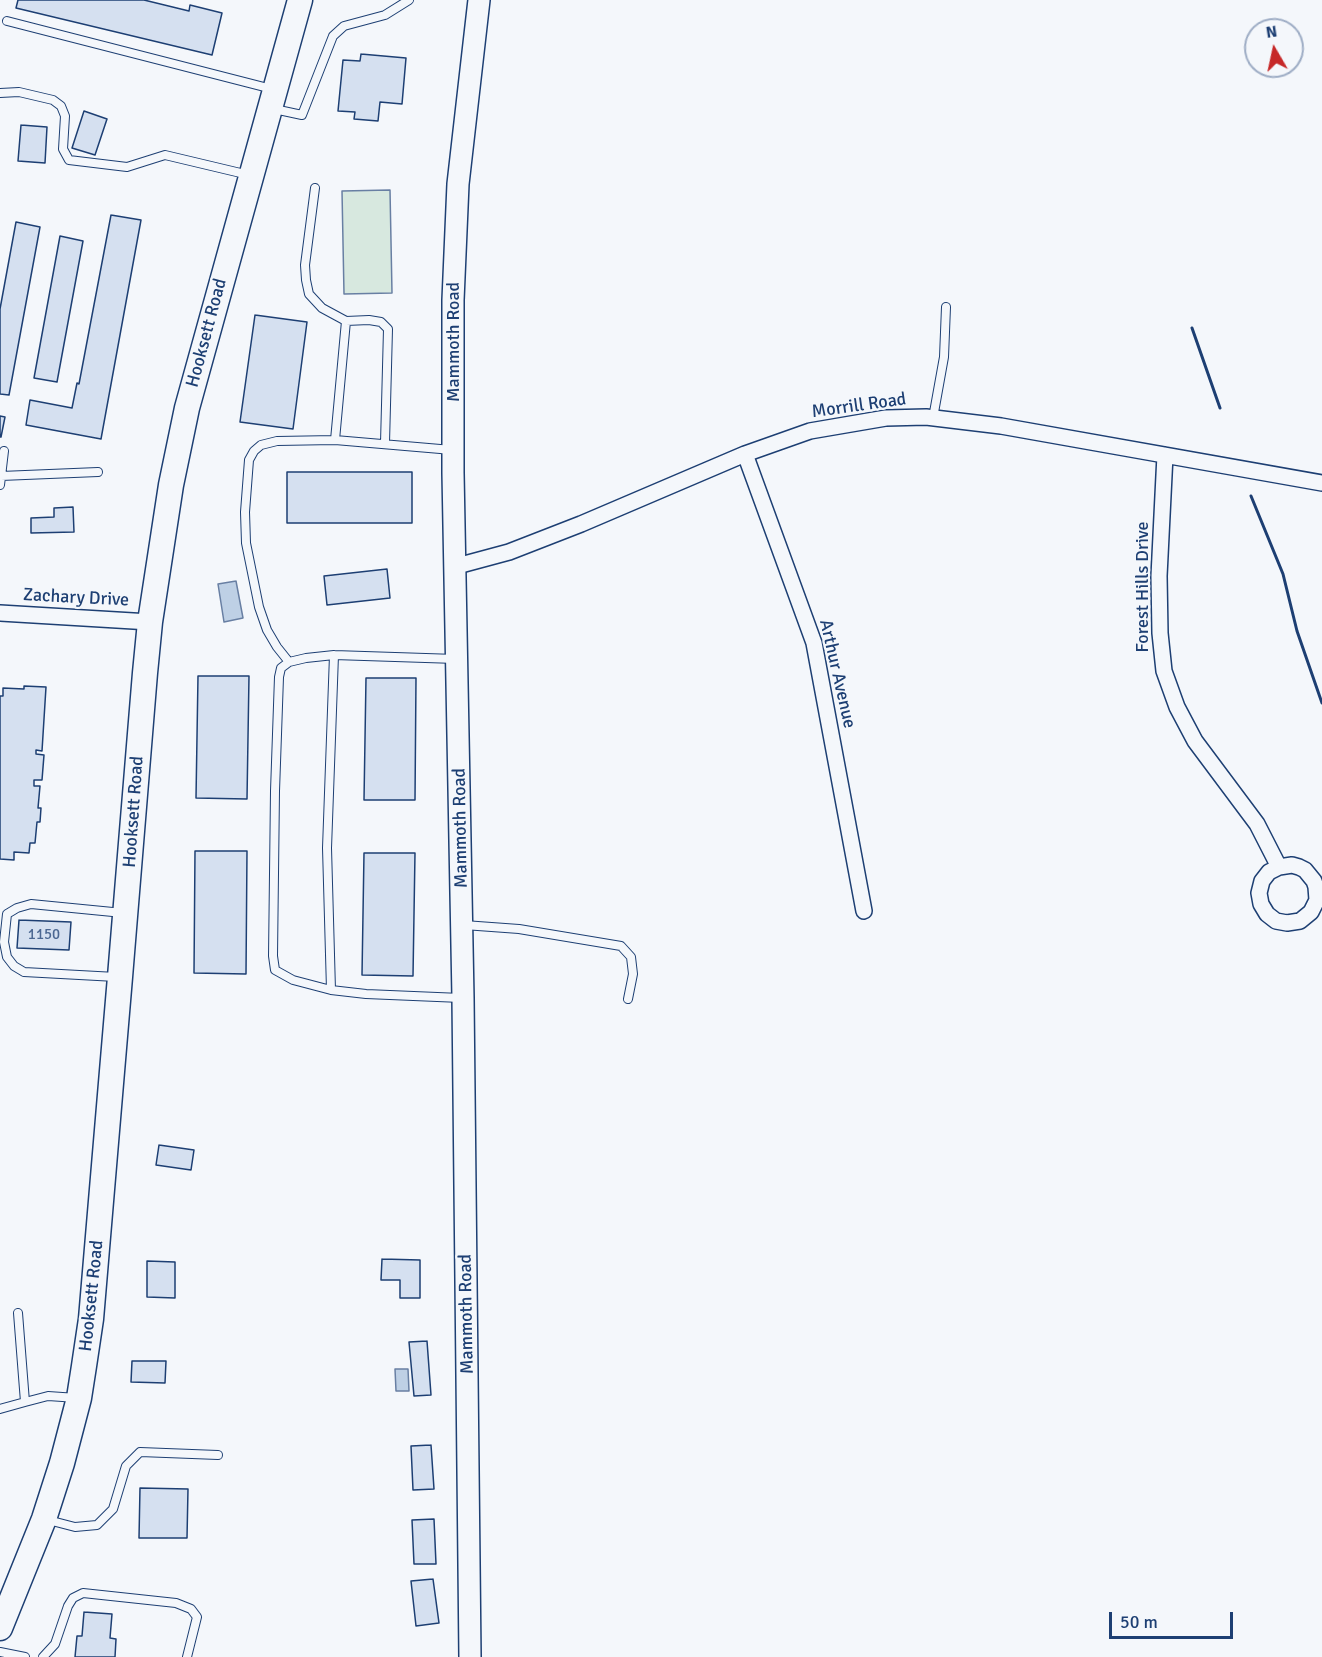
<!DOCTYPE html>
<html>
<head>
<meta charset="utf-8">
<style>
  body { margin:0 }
  #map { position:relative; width:1322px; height:1657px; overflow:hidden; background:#f4f7fb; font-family:Signika,sans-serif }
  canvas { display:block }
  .north { position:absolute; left:1244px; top:18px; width:60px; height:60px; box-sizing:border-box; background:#f4f7fb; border:2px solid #9eadc5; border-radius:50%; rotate:351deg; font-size:16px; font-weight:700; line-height:24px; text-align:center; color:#1d3f73 }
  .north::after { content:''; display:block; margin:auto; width:21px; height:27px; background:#c62828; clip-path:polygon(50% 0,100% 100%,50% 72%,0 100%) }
  .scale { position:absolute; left:1109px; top:1612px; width:124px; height:27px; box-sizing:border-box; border:3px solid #1d3f73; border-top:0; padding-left:8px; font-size:18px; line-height:21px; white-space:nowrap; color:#1d3f73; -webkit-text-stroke:4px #f4f7fb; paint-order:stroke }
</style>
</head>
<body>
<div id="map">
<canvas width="1322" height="1657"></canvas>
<div class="north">N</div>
<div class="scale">50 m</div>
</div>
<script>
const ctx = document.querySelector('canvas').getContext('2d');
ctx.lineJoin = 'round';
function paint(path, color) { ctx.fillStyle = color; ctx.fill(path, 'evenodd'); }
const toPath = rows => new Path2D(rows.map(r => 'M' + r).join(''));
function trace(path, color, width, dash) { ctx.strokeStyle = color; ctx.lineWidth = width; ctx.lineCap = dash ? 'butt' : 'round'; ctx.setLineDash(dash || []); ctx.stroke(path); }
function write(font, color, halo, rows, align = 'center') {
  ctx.font = font + ' Signika,sans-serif'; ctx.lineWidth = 4.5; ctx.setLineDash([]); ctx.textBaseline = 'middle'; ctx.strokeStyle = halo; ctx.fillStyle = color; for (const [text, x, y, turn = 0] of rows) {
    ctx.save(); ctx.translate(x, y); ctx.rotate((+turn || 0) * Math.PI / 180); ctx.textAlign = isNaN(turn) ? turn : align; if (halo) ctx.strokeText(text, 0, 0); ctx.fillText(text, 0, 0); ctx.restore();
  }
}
const green = toPath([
  [390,190,392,293,344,294,342,191,390,190]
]);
const water = toPath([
  [236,581,243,618,224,622,218,584,236,581],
  [395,1369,408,1369,409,1391,396,1391,395,1369]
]);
const building = toPath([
  [18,0,144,0,189,11,190,5,222,13,212,55,16,8,18,0],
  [361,54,406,58,402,104,380,102,378,121,354,119,355,112,338,111,343,60,360,61,361,54],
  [84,111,107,119,95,155,72,148,84,111],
  [21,125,47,127,45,163,18,161,21,125],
  [111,215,141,220,101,439,26,425,30,400,72,408,77,383,79,384,111,215],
  [16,222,40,227,9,395,0,394,0,309,16,222],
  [60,236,83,241,57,382,34,378,60,236],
  [255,315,307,322,293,429,240,422,255,315],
  [0,416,5,417,1,437,0,437,0,416],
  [287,472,412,472,412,523,287,523,287,472],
  [73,507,74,532,31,533,31,518,54,517,54,508,73,507],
  [387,569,390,598,327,605,324,576,387,569],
  [198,676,249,676,247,799,196,798,198,676],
  [366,678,416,678,415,800,364,800,366,678],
  [24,686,46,687,42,751,36,750,36,754,44,755,42,780,34,780,34,786,40,786,38,808,41,808,40,822,37,822,35,843,30,843,29,853,14,852,14,860,0,859,0,696,3,696,3,688,24,689,24,686],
  [195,851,247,851,246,974,194,973,195,851],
  [364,853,415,853,413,976,362,975,364,853],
  [19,920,71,922,69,950,17,948,19,920],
  [159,1145,194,1150,191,1170,156,1165,159,1145],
  [382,1259,420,1260,420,1298,400,1298,400,1280,381,1280,382,1259],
  [147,1261,175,1262,175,1298,147,1297,147,1261],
  [427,1341,431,1395,414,1396,409,1342,427,1341],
  [132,1361,166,1361,165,1383,131,1382,132,1361],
  [431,1445,434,1489,413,1490,411,1446,431,1445],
  [140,1488,188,1489,187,1538,139,1538,140,1488],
  [434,1519,436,1564,414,1564,412,1520,434,1519],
  [433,1579,439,1623,416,1626,411,1581,433,1579],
  [84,1612,112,1614,110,1638,116,1639,115,1657,75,1657,77,1636,82,1636,84,1612]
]);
const lane = toPath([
  [7,21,272,89],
  [0,93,19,92,53,100,61,106,65,116,63,149,69,160,127,167,165,155,249,175],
  [274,109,302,115,333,36,344,26,385,15,409,0],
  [315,188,305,265,306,280,309,294,322,308,346,321],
  [933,418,944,357,946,307],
  [335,440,346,321,369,320,381,322,388,329,385,443],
  [452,450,335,440,277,441,261,445,254,451,249,460,245,512,246,543,259,607,267,630,277,647,289,662,306,658,334,655,456,659],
  [1,476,98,472],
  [0,485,4,451],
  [289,662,281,668,279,677,275,791,273,956,275,970,293,980,331,990,327,848,334,655],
  [464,925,519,929,621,946,631,957,633,974,628,999],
  [116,977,24,972,14,966,7,957,4,942,7,914,17,908,31,904,123,913],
  [331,990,366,994,461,998],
  [18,1313,25,1402,48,1396,77,1398],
  [0,1409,25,1402],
  [48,1520,75,1527,97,1525,113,1509,126,1466,140,1452,218,1455],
  [0,1652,25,1657],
  [43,1657,55,1644,68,1606,73,1598,83,1593,176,1603,191,1609,197,1617,187,1657]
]);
const street = toPath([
  [745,454,814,643,864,911],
  [1165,455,1159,576,1160,633,1164,671,1177,707,1195,741,1257,824,1279,867,1292,865,1299,867,1305,870,1314,881,1316,887,1317,900,1311,912,1300,921,1287,923,1276,921,1267,914,1261,904,1259,893,1262,881,1269,872,1279,867],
  [457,566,509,552,581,524,745,454,810,431,886,418,926,417,1001,426,1322,483],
  [0,613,150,622]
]);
const secondary = toPath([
  [470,1657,463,998,453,473,453,300,458,184,479,0]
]);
const primary = toPath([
  [0,1628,44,1519,62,1463,79,1398,84,1366,91,1319,120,977,145,673,150,622,171,485,187,408,300,0]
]);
const wall = toPath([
  [1192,328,1220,408],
  [1251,496,1283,574,1297,631,1322,703]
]);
const numberNames = [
  ["1150",44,935]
];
const streetNames = [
  ["Hooksett Road",207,333,-75],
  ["Mammoth Road",454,342,-90],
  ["Morrill Road",859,406,-8],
  ["Forest Hills Drive",1143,587,-90],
  ["Zachary Drive",76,598,3],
  ["Arthur Avenue",837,674,77],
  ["Hooksett Road",134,812,-86],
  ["Mammoth Road",461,828,-91],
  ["Hooksett Road",92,1296,-84],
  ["Mammoth Road",467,1314,-91]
];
paint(green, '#d7e8df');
trace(green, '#687fa3', 1.5);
paint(water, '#bed0e5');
trace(water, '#687fa3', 1.5);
paint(building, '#d5e0f0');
trace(building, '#1d3f73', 1.5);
trace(lane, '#1d3f73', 10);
trace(street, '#1d3f73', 18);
trace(secondary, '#1d3f73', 24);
trace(primary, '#1d3f73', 27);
trace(lane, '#f4f7fb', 8);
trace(street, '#f4f7fb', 15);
trace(secondary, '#f4f7fb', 21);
trace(primary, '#f4f7fb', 24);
trace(wall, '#1d3f73', 3);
write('15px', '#4b6792', null, numberNames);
write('18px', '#1d3f73', '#f4f7fb', streetNames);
</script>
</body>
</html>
